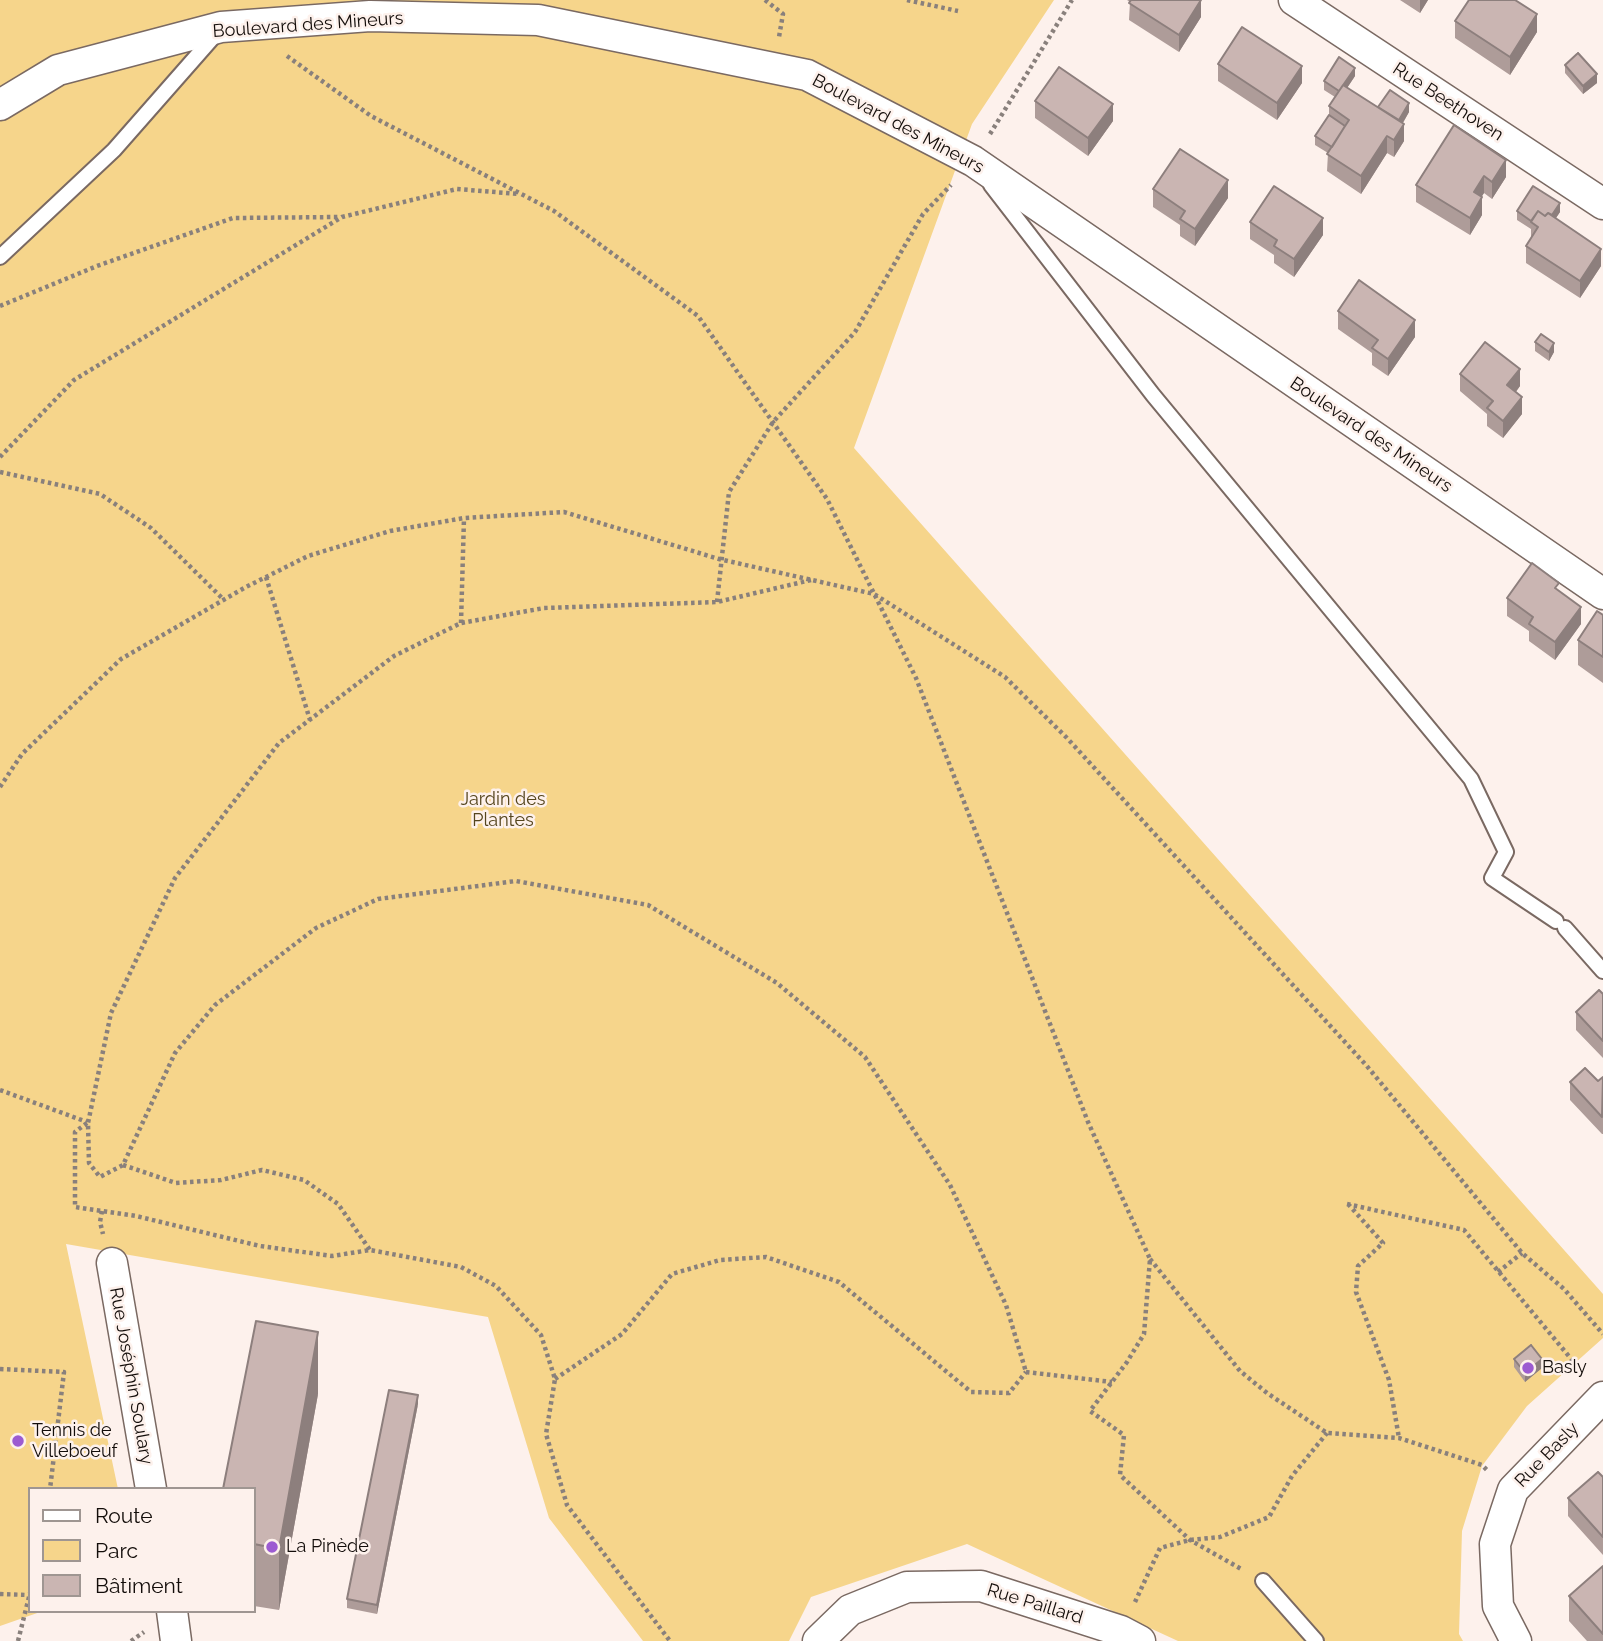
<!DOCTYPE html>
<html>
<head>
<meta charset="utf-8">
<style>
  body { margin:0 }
  #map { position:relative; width:1603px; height:1641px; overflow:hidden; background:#fdf1ec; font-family:Raleway,sans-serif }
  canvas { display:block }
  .legend { position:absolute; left:28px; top:1487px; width:228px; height:126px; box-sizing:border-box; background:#fdf1ec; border:2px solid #9f9692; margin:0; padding:9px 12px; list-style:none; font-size:21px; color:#130d0a }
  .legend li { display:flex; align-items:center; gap:14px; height:35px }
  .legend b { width:35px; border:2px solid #9f9692 }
</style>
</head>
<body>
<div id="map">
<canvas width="1603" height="1641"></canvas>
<ul class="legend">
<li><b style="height:9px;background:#fff"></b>Route</li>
<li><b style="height:19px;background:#f6d58b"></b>Parc</li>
<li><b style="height:19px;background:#cab5b2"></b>Bâtiment</li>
</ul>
</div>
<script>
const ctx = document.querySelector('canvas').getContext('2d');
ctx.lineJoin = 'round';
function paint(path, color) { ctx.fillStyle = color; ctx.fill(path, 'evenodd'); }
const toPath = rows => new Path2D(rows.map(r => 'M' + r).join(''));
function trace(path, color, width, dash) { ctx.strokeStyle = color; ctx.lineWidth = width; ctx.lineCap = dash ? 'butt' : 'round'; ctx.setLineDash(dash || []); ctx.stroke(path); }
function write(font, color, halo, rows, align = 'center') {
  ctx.font = font + ' Raleway,sans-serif'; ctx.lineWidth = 5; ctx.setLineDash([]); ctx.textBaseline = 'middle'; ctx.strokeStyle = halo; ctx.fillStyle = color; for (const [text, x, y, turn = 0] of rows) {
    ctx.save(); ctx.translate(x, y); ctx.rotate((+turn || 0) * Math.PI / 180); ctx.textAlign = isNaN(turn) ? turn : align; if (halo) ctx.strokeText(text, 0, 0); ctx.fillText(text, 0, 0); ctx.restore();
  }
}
const green = toPath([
  [0,0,1054,0,972,124,854,448,1603,1294,1603,1338,1527,1406,1482,1466,1462,1531,1459,1634,1463,1641,1178,1641,967,1544,811,1597,789,1641,643,1641,549,1518,488,1317,66,1244,118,1489,30,1489,30,1611,43,1611,0,1626]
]);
const path = toPath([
  [765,0,783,14,779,37],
  [907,0,958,11],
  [287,56,371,116,554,211,698,316,827,499,916,678,1088,1122,1150,1259,1144,1334,1127,1362,1090,1411,1124,1435,1120,1475,1190,1540,1243,1570],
  [990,134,1072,0],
  [0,306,97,266,233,218,340,217],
  [0,457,74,380,342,217,457,189,519,194],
  [0,472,100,494,151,528,224,600],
  [266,577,310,720],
  [811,580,717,602,544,608,461,623,394,656,279,743,175,878,111,1013,88,1123,89,1163,100,1177,123,1165,175,1053,215,1005,316,928,378,899,516,881,648,905,777,983,865,1057,950,1185,1006,1305,1026,1372],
  [717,602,729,492,773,422,855,332,923,214,951,185],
  [461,623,464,518],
  [0,787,22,754,121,659,246,587,308,556,390,531,464,518,564,512,719,559,874,594,1005,677,1067,738,1366,1065,1522,1253,1564,1289,1603,1334],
  [0,1090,87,1122],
  [87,1123,75,1132,75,1207,136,1216,260,1246,332,1256,370,1250,461,1267,496,1286,541,1335,555,1379,546,1434,567,1505,670,1641],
  [123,1165,176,1183,221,1180,262,1170,304,1180,338,1204,370,1250],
  [1347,1204,1464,1230,1582,1372],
  [1348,1204,1383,1243,1358,1266,1356,1292,1389,1380,1399,1438],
  [102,1211,100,1222,103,1234],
  [1150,1259,1240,1371,1267,1393,1327,1433,1399,1438,1482,1465,1487,1470],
  [1498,1272,1522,1253],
  [0,1369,64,1372,50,1489],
  [1026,1372,1112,1382],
  [555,1379,622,1334,672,1274,720,1260,766,1257,839,1282,971,1392,1009,1393,1026,1372],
  [0,1594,28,1595],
  [1135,1602,1160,1548,1190,1540,1220,1537,1269,1517,1292,1476,1327,1433],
  [18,1641,30,1593],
  [131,1641,144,1632]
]);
const service = toPath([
  [991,185,1153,395,1471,779,1506,852,1492,878,1556,921],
  [0,257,114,150,216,34],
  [1565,928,1603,971],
  [1263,1581,1316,1641]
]);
const minor = toPath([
  [1294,0,1603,204],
  [0,105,58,70,221,27,370,16,538,20,807,75,973,161,1603,594],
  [112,1263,151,1489],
  [172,1611,176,1641],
  [818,1641,850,1610,907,1587,981,1586,1121,1631,1140,1641],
  [1516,1641,1498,1606,1495,1544,1513,1490,1603,1397]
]);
const wall = toPath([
  [1127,0,1201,0,1201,17,1179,52,1129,20,1130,2],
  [1400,0,1428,0,1420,13],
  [1455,21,1537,32,1510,75,1455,38],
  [1218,64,1302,83,1277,120,1218,81],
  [1565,65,1597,83,1583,94,1565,73],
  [1355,76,1347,88,1378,107,1409,112,1403,123,1404,141,1394,157,1387,153,1361,194,1327,171,1328,153,1315,145,1315,136,1329,115,1329,106,1335,97,1324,90,1324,81],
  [1035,101,1113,121,1088,156,1035,118],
  [1454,125,1506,177,1492,199,1484,193,1481,197,1482,215,1470,235,1416,202,1416,185],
  [1153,189,1228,198,1195,246,1180,236,1180,225,1153,207],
  [1517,211,1560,212,1556,218,1601,266,1580,298,1526,263,1526,246,1531,238,1531,229,1517,220],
  [1250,222,1323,235,1294,277,1274,263,1274,255,1250,239],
  [1338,311,1415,337,1388,376,1372,365,1372,353,1338,329],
  [1535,342,1554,352,1549,361,1535,351],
  [1460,374,1520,386,1516,392,1522,414,1503,438,1487,426,1487,414,1460,391],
  [1559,591,1581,624,1555,660,1529,641,1529,631,1507,616,1507,598],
  [1603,615,1603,683,1578,665,1578,640],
  [1603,994,1603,1074,1603,1058,1576,1030,1576,1012],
  [1603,1077,1603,1134,1602,1134,1570,1100,1570,1082,1598,1081],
  [1514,1359,1542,1368,1525,1382,1514,1367],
  [318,1394,279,1610,254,1606,254,1489],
  [418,1404,377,1614,347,1608,347,1599],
  [1603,1477,1603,1555,1568,1516,1568,1498],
  [1603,1566,1603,1641,1587,1641,1569,1621,1569,1596]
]);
const shadedWall = toPath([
  [1201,0,1201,17,1179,52,1179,35],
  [1420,0,1428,0,1420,13],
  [1537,14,1537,32,1510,75,1510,57],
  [1302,66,1302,83,1277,120,1277,103],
  [1355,68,1355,76,1339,100,1339,91],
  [1597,74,1597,83,1583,94,1583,86],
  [1409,103,1409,112,1395,136,1395,127],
  [1113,104,1113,121,1088,156,1088,138],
  [1404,124,1404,141,1394,157,1394,140],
  [1387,136,1387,153,1361,194,1361,176],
  [1506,160,1506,177,1492,199,1492,182],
  [1484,176,1484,193,1474,209,1474,192],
  [1228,180,1228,198,1195,246,1195,229],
  [1482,197,1482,215,1470,235,1470,218],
  [1560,203,1560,212,1545,234,1545,225],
  [1323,218,1323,235,1294,277,1294,259],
  [1601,249,1601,266,1580,298,1580,281],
  [1415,320,1415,337,1388,376,1388,359],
  [1554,343,1554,352,1549,361,1549,352],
  [1520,369,1520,386,1507,403,1507,385],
  [1522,397,1522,414,1503,438,1503,421],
  [1581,607,1581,624,1555,660,1555,642],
  [318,1332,318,1394,279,1610,279,1549],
  [1542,1359,1542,1368,1525,1382,1525,1373],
  [418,1395,418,1404,377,1614,377,1605]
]);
const building = toPath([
  [1131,0,1201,0,1179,35,1129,3,1131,0],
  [1469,0,1515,0,1537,14,1510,57,1455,21,1469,0],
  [1242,27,1302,66,1277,103,1218,64,1242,27],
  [1578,53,1597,74,1583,86,1565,65,1578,53],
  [1339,57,1355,68,1339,91,1324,81,1339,57],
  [1059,67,1113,104,1088,138,1035,101,1059,67],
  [1343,85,1404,124,1394,140,1387,136,1361,176,1327,154,1349,120,1329,106,1343,85],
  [1390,90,1409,103,1399,120,1378,107,1390,90],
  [1329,115,1345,126,1332,147,1315,136,1329,115],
  [1454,125,1506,160,1492,182,1484,176,1474,192,1482,197,1470,218,1416,185,1454,125],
  [1180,149,1228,180,1195,229,1180,219,1185,211,1153,189,1180,149],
  [1274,186,1323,218,1294,259,1274,246,1277,240,1250,222,1274,186],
  [1533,186,1560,203,1552,215,1548,213,1545,216,1538,211,1531,221,1517,211,1533,186],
  [1538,211,1545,216,1548,213,1601,249,1580,281,1526,246,1538,227,1531,222,1538,211],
  [1359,280,1415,320,1388,359,1372,348,1378,340,1338,311,1359,280],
  [1541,334,1554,343,1549,352,1535,342,1541,334],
  [1485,342,1520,369,1507,385,1522,397,1503,421,1487,408,1493,401,1460,374,1485,342],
  [1532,563,1559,583,1555,588,1581,607,1555,642,1529,624,1533,617,1507,598,1532,563],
  [1597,611,1603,615,1603,657,1578,640,1597,611],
  [1599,990,1603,994,1603,1041,1576,1012,1599,990],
  [1585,1068,1598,1081,1603,1077,1602,1117,1570,1082,1585,1068],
  [256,1321,318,1332,279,1549,254,1544,254,1489,223,1489,256,1321],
  [1531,1345,1542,1359,1525,1373,1514,1359,1531,1345],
  [389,1390,418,1395,377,1605,347,1599,389,1390],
  [1598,1472,1603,1477,1603,1537,1568,1498,1598,1472],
  [1603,1566,1603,1634,1569,1596,1603,1566]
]);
const markers = [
  [1528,1368,7,"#9c5bd1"],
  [18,1441,7,"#9c5bd1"],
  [272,1547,7,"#9c5bd1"]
];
const streetNames = [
  ["Boulevard des Mineurs",308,25,-4],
  ["Rue Beethoven",1448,102,33],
  ["Boulevard des Mineurs",898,124,28],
  ["Boulevard des Mineurs",1371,435,34],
  ["Rue Joséphin Soulary",131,1376,80],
  ["Rue Basly",1547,1455,-46],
  ["Rue Paillard",1035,1604,17]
];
const parkNames = [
  ["Jardin des",503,800],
  ["Plantes",503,821]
];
const poiNames = [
  ["Basly",1542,1368],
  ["Tennis de",32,1431],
  ["Villeboeuf",32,1452],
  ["La Pinède",286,1547]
];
paint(green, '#f6d58b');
trace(service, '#7a6962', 18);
trace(minor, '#7a6962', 33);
trace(path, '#89807c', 4.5, [3.5, 3.5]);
trace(service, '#fff', 14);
trace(minor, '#fff', 30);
paint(wall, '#ae9c99');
paint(shadedWall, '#8d7f7d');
paint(building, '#cab5b2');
trace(building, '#8d7f7d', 2);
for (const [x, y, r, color] of markers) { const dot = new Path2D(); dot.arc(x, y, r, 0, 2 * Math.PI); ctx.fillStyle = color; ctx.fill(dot); trace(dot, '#fdf1ec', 2.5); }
write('18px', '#130d0a', '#fdf1ec', streetNames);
write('18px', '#55451d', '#fdf1ec', parkNames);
write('18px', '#130d0a', '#fdf1ec', poiNames, 'left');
</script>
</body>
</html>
